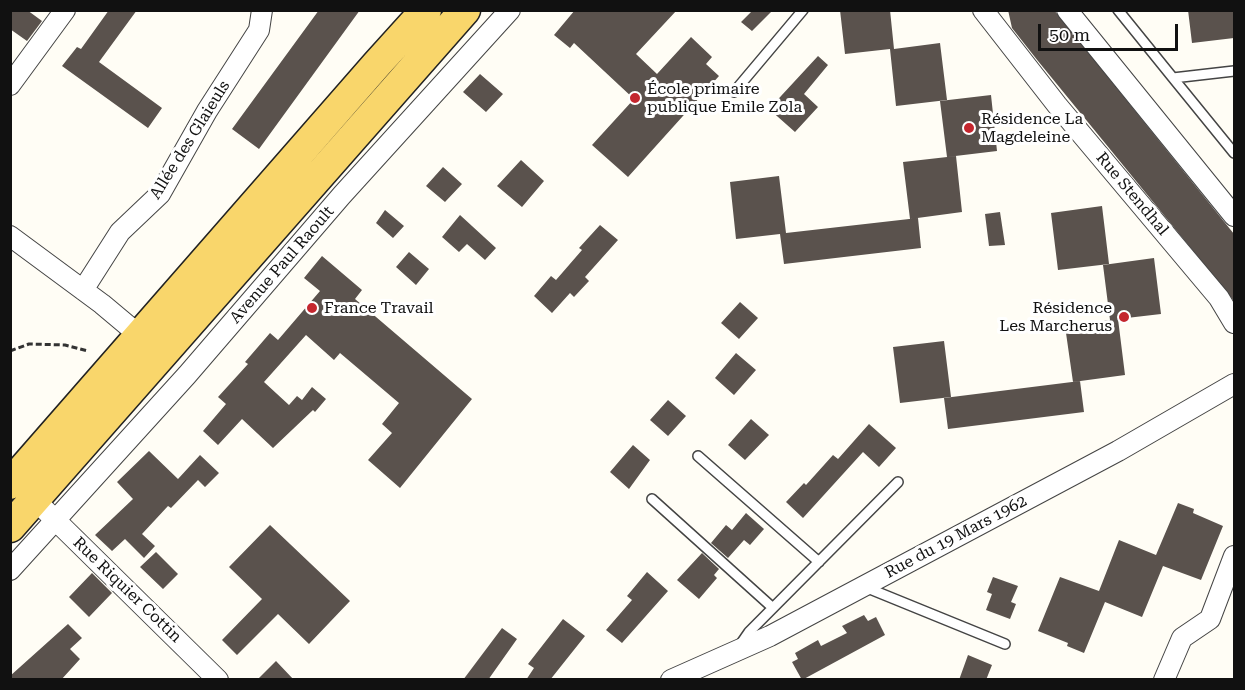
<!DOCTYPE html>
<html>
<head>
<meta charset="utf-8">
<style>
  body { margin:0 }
  #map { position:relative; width:1245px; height:690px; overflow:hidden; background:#fffdf5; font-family:"Roboto Serif",serif }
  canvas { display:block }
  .frame { position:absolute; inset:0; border:12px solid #111; pointer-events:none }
  .scale { position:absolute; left:1038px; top:24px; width:140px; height:27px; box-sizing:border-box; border:3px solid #111; border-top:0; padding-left:8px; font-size:18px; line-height:21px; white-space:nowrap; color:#111; -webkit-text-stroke:4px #fff; paint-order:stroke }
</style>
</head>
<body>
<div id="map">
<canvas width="1245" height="690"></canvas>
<div class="frame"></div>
<div class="scale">50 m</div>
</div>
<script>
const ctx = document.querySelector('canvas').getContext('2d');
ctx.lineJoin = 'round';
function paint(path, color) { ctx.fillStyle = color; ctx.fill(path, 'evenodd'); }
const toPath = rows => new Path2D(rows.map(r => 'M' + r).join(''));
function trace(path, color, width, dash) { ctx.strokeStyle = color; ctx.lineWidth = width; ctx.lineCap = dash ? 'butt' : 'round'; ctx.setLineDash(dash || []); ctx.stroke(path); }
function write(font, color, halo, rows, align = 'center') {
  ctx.font = font + ' "Roboto Serif",serif'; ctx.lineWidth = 6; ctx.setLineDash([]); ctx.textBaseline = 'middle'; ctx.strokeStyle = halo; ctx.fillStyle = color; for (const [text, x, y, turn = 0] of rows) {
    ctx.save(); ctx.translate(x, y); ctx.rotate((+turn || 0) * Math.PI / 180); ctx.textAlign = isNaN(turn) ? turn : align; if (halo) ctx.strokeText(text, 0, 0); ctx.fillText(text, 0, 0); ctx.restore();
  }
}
const building = toPath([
  [10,10,27,10,42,21,27,41,10,29],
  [109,10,137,10,99,62,162,108,148,128,62,66,77,47,81,49],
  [319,10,360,10,259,149,232,129],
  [575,10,677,10,636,54,657,74,691,37,712,57,706,64,719,76,628,177,592,145,634,99,574,43,570,48,554,35],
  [753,10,773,10,752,31,741,22],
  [840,10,890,10,894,49,940,43,947,100,896,106,890,49,845,54],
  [1008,10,1054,10,1234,234,1234,301,1038,61,1012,28],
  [1188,10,1234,10,1234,38,1192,43],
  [818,56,828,65,804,94,818,107,795,132,769,109],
  [480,74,503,94,486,112,463,92],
  [991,95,997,151,947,157,940,101],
  [956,156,962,212,910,219,903,162],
  [521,160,544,181,522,207,497,186],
  [443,167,462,184,445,202,426,186],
  [779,176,786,233,918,218,921,248,784,264,780,234,736,239,730,182],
  [1102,206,1109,264,1058,270,1051,213],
  [385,210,404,226,393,238,376,223],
  [1000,212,1005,245,989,246,985,214],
  [460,215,496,248,485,260,467,244,459,252,442,237],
  [600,225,618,240,585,277,589,281,574,297,570,293,552,313,534,296,551,276,556,280,582,250,579,248],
  [409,252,429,269,416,285,396,267],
  [322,256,362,290,355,299,472,399,400,488,368,460,392,433,382,424,399,403,340,353,334,360,306,335,264,382,289,405,297,396,302,400,312,387,326,399,315,412,313,410,273,448,242,419,218,445,203,431,226,404,218,397,248,364,245,362,270,333,278,340,320,291,304,278],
  [1154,258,1161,314,1118,319,1125,375,1073,382,1065,326,1110,320,1103,265],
  [740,302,758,318,739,339,721,323],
  [944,341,951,397,900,403,893,347],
  [736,353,756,370,734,395,715,378],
  [1080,381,1084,412,948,429,944,398],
  [668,400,686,416,668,436,650,420],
  [751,419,769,435,745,460,728,445],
  [869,424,896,448,879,467,863,452,803,518,786,502,804,483,806,485,833,455,838,459],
  [633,445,650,460,629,489,610,472],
  [149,451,178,479,200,455,219,473,205,487,198,480,171,508,168,506,142,534,155,546,144,558,125,539,112,551,95,535,133,499,117,482],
  [1178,503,1194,509,1193,513,1223,526,1201,580,1163,566,1142,617,1105,602,1084,653,1067,646,1068,643,1038,631,1060,577,1099,591,1119,540,1156,555],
  [746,513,764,529,750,545,744,540,728,558,711,543,726,525,732,530],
  [270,525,350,601,309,644,278,614,237,655,222,640,262,599,229,567],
  [156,552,178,574,163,589,140,567],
  [702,553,719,569,714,575,717,578,699,599,677,580],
  [647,572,668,591,622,643,606,630,632,600,627,596],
  [92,573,112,593,89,617,69,597],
  [993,577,1018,586,1011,602,1016,604,1010,619,986,610,992,594,987,592],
  [864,615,868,621,876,617,885,635,802,680,792,662,798,659,795,653,818,640,821,646,847,633,842,626],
  [563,619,585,636,550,680,526,680,534,668,528,664],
  [68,624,82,638,70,649,80,659,61,680,10,680,10,676],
  [502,628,517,639,488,680,463,680],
  [968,655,992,665,986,680,959,680],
  [276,661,294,680,257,680]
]);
const path = toPath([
  [10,351,29,344,65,345,88,351]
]);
const service = toPath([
  [1118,10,1173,78,1234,71],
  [1173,78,1234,153],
  [734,92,803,10],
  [698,456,819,562],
  [652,499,773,608],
  [865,587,1005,644],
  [740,645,749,632,898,482]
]);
const minor = toPath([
  [983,10,1057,105,1219,298,1234,323],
  [1067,10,1234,216],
  [10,85,65,10],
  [10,236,102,304,139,335],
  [83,290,120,232,160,194,207,111,259,30,262,10],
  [36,501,218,680],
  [10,570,187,375,342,195,510,10],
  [671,680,770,636,1118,451,1234,384],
  [1164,680,1182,638,1210,619,1234,556]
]);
const primary = toPath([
  [10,484,377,64,426,10],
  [10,527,465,10]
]);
const markers = [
  [635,98,6,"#c4262e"],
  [969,128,6,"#c4262e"],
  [312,308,6,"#c4262e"],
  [1124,317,6,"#c4262e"]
];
const poiNames = [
  ["École primaire",647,89],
  ["publique Emile Zola",647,107],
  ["Résidence La",981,119],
  ["Magdeleine",981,137],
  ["France Travail",324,308],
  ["Résidence",1112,308,"right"],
  ["Les Marcherus",1112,326,"right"]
];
const streetNames = [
  ["Allée des Glaieuls",190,140,-58],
  ["Rue Stendhal",1132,194,50],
  ["Avenue Paul Raoult",282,265,-49],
  ["Rue du 19 Mars 1962",956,537,-28],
  ["Rue Riquier Cottin",127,590,44]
];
paint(building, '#5a524d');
trace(service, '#444', 12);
trace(minor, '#444', 22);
trace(primary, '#222', 33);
trace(path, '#333', 3, [6, 3]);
trace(service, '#fff', 9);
trace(minor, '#fff', 20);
trace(primary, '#f9d66b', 30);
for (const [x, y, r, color] of markers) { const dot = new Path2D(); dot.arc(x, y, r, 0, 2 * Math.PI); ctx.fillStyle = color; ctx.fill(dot); trace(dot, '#fff', 2); }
write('16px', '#111', '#fff', poiNames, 'left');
write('16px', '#111', '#fff', streetNames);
</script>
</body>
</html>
